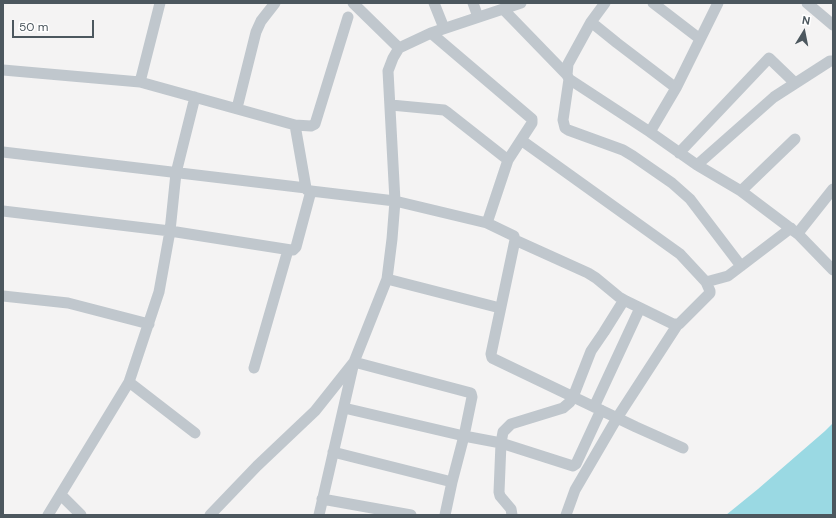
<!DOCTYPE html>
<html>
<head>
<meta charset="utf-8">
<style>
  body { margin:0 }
  #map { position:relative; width:836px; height:518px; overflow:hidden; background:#f4f3f3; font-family:"DM Sans",sans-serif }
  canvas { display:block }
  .frame { position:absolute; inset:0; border:4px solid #4c575e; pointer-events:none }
  .north { position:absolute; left:784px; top:12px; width:40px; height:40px; -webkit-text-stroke:3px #fff; paint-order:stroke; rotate:10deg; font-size:11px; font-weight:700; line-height:16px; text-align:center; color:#4c575e }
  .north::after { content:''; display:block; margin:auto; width:14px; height:18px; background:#4c575e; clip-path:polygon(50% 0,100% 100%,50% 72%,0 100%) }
  .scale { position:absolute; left:12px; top:20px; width:82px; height:18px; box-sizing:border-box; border:2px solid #4c575e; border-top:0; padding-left:5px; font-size:12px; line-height:14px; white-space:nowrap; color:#4c575e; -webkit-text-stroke:3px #fff; paint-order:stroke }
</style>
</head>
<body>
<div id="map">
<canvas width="836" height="518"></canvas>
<div class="frame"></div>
<div class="north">N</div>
<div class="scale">50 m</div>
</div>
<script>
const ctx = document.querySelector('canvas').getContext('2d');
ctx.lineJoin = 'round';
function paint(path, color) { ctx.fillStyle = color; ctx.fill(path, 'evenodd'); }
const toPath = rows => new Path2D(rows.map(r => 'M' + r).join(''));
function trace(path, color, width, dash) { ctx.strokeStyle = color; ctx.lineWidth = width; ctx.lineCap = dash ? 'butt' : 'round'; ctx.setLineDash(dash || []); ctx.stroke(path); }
const water = toPath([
  [833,423,833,515,726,515,758,489,825,431]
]);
const minor = toPath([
  [353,3,399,48],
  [434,3,444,28],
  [473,3,478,17],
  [605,3,591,22,568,64,567,75,569,79,650,132,697,165,741,191,798,234],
  [653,3,700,39],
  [807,3,833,25],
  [503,9,567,75],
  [591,22,617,43,676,88],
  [431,33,532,119,532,123,508,160,487,223],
  [3,70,140,82,295,125,311,126,315,124,348,17],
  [569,79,563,120,565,128,568,130,623,150,633,156,672,183,690,199,741,266],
  [140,82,160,3],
  [391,105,444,110,447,112,508,160],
  [237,108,256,32,261,21,275,3],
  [295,125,306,188,307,190,311,191,395,201,487,223,514,236,515,240,491,354,492,358,636,427,683,448],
  [650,132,676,88,718,3],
  [3,152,306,188],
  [679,153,769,58,795,83],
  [697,165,774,97,830,61,833,61],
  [833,189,798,233,799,235,833,270],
  [741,191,795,139],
  [3,211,170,231,291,250,293,250,296,247,311,191],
  [515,240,588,273,596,278,619,297,626,301,673,324,679,324,710,293,710,291,706,282,680,254,521,140],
  [387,279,500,308],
  [706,282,728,276,791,228],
  [3,296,68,303,149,324],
  [254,368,288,250],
  [129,382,195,433],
  [594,407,640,308],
  [344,408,464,436,501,443,573,466,576,464,601,410],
  [333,452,452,482],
  [61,495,81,515],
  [322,499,411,515],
  [48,515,129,382,159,292,170,231,176,173,195,97],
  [210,515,257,466,315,411,354,362,387,279,392,239,395,201,388,71,393,58,399,48,431,33,521,3],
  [319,515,354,362,471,393,472,397,464,436,452,482,445,515],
  [512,515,511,509,500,496,499,492,501,443,503,432,511,424,563,408,570,402,573,397,591,351,604,332,624,300],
  [566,515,575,490,617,418,678,324]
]);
paint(water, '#9ad9e3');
trace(minor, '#c0c7cd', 11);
</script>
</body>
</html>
